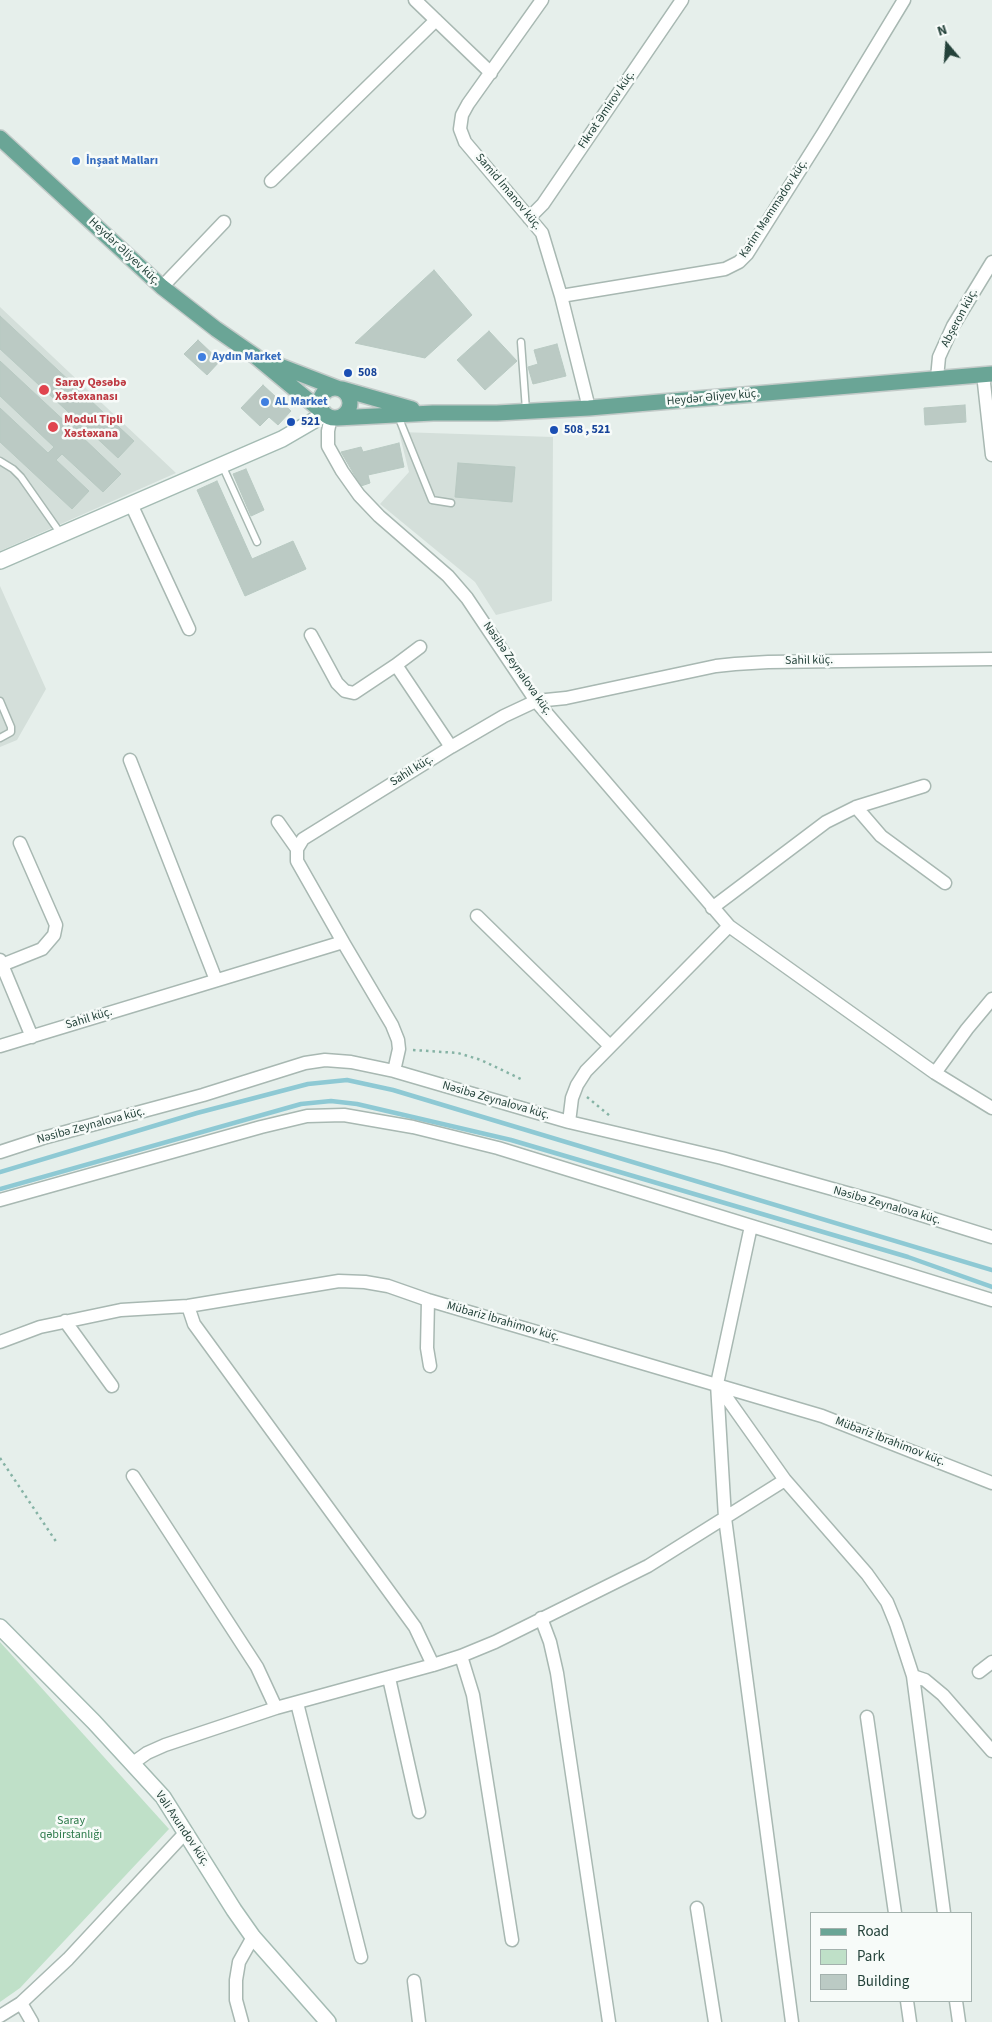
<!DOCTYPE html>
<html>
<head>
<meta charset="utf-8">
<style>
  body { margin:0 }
  #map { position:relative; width:992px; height:2022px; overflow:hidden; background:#e6efeb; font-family:"Source Sans 3",sans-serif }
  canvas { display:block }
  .legend { position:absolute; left:810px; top:1912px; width:162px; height:90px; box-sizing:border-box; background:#f7fbf9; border:1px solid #a3b1ad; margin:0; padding:6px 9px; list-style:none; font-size:15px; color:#24423a }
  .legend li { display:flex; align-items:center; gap:10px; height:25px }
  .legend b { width:25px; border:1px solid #a3b1ad }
  .north { position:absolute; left:922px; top:20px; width:50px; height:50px; -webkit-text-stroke:4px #f7fbf9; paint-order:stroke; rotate:342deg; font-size:14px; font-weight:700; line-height:20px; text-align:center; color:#24423a }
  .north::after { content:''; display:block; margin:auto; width:18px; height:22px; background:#24423a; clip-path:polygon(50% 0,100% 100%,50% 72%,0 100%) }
</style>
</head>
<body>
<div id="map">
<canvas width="992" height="2022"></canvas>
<ul class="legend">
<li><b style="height:6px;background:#6aa596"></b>Road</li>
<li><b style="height:14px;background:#bfe0c8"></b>Park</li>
<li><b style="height:14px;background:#bbcac4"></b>Building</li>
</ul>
<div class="north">N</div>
</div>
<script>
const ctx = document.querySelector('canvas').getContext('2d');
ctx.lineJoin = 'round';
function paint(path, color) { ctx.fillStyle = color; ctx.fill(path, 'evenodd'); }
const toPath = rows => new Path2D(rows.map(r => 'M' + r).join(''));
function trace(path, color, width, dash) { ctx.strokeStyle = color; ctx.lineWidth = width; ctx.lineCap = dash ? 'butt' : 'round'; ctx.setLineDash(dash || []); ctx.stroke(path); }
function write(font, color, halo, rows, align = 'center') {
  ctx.font = font + ' "Source Sans 3",sans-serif'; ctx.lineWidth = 5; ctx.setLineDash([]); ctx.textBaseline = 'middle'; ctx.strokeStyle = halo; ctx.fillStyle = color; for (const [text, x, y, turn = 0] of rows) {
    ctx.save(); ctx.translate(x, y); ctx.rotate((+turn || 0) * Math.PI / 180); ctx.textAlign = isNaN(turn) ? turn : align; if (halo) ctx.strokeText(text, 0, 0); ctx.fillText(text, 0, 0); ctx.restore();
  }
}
const built = toPath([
  [0,307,176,473,0,551],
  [399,432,553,437,552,601,496,615,475,582,380,504,409,472],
  [0,586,46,689,17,740,0,747]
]);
const green = toPath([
  [0,1642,169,1829,20,1988,0,2002]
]);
const stream = toPath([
  [0,1172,197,1113,308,1084,347,1080,393,1090,992,1270],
  [0,1189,301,1104,331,1101,357,1104,511,1140,908,1257,992,1287]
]);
const building = toPath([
  [434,270,472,315,425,358,355,343,434,270],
  [0,316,134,441,118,458,86,428,80,435,121,474,103,492,62,454,56,460,89,491,72,509,0,442,0,408,48,453,54,447,0,396,0,361,72,428,78,421,0,349,0,316],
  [489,331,517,361,485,390,457,360,489,331],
  [198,340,220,361,207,375,184,354,198,340],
  [557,344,566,376,533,384,528,367,538,364,534,350,557,344],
  [263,385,291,411,278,425,269,417,260,426,241,408,263,385],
  [965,405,966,422,925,425,924,408,965,405],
  [399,443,404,467,368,475,370,483,361,486,341,452,361,447,363,452,399,443],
  [458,463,515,467,512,502,455,497,458,463],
  [246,469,264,510,251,516,233,474,246,469],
  [217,481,252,559,293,541,306,569,245,596,197,490,217,481]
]);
const path = toPath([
  [413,1050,458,1053,481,1060,523,1080],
  [587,1097,610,1116],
  [0,1458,57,1543]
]);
const lane = toPath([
  [521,342,526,410],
  [398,416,432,500,451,503],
  [0,461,13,469,21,477,61,534],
  [222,465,257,542],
  [0,701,11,727,11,732,0,738]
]);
const street = toPath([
  [415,0,491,73],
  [542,0,468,104,462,115,460,129,465,142,542,233,561,296,589,408],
  [271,181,436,20],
  [529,218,543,204,682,0],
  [162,287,224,222],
  [561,296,725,269,739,262,747,254,824,132,904,0],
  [983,374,992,455],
  [937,378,939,357,953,326,992,262],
  [331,417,328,431,328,446,342,471,359,495,379,516,448,576,467,598,536,701,729,926,935,1073,992,1108],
  [131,504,189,629],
  [311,635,337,683,345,691,354,693,396,665,451,747],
  [396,665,420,647],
  [130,760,216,980],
  [856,807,881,836,945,883],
  [278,822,297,849],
  [712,908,826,822,856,807,924,786],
  [477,916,610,1046],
  [343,942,392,1025,398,1040,399,1049,394,1071],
  [0,960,32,1037],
  [2,965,42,949,54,935,56,925,20,843],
  [0,1046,343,942,297,861,297,849,303,839,451,747,504,716,536,701,566,698,716,666,735,664,768,662,992,659],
  [935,1073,967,1029,992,999],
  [569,1122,572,1098,577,1085,586,1071,729,926],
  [0,1152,43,1138,203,1095,305,1063,325,1060,351,1062,394,1071,569,1122,722,1158,886,1204,992,1237],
  [0,1200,261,1127,307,1116,344,1115,413,1127,498,1148,992,1300],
  [751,1226,717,1384,725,1518,792,2022],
  [428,1300,427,1348,430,1366],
  [188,1306,194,1324,415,1627,433,1665],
  [65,1321,112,1386],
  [0,1342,40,1327,121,1310,188,1306,339,1281,365,1282,388,1286,428,1300,822,1416,992,1483],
  [717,1384,785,1480,867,1574,887,1602,896,1624,913,1676,944,1913],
  [133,1476,257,1667,276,1708],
  [541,1618,550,1642,557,1673,609,2022],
  [461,1656,473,1695,512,1940],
  [979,1672,992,1662],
  [913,1676,925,1680,943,1695,992,1751],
  [389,1678,419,1812],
  [297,1703,361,1957],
  [867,1717,895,1913],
  [133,1763,147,1753,165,1745,276,1708,433,1665,461,1656,495,1642,648,1566,785,1480],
  [697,1908,715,2022],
  [414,1981,419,2022],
  [907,2001,910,2022],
  [956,2001,959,2022],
  [21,2003,32,2022],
  [0,2016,21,2003,68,1959,186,1832],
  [242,2022,236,2000,236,1980,239,1962,253,1937]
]);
const secondary = toPath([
  [0,561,282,439,325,414],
  [0,1627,94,1722,163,1797,234,1910,253,1937,328,2022]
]);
const primary = toPath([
  [0,138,162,287,216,329,255,356,325,414],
  [272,363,337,388],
  '320 403a15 15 0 1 1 30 0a15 15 0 1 1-30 0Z',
  [342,389,412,409],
  [337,418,433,413,497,413,589,408,992,374]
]);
const markers = [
  [76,161,5,"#3f7fe0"],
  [202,357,5,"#3f7fe0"],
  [348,373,5,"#1a4fb4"],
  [44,390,6,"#e0444e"],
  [265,402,5,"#3f7fe0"],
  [291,422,5,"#1a4fb4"],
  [53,427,6,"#e0444e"],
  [554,430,5,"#1a4fb4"]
];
const streetNames = [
  ["Fikrət Əmirov küç.",607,110,-56],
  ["Samid İmanov küç.",508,192,50],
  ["Kərim Məmmədov küç.",774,209,-57],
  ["Heydər Əliyev küç.",124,252,43],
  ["Abşeron küç.",960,318,-62],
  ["Heydər Əliyev küç.",713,398,-5],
  ["Sahil küç.",809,661,-1],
  ["Nəsibə Zeynalova küç.",517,669,55],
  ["Sahil küç.",412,771,-32],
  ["Sahil küç.",89,1019,-17],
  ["Nəsibə Zeynalova küç.",496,1101,16],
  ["Nəsibə Zeynalova küç.",91,1126,-15],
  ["Nəsibə Zeynalova küç.",887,1206,16],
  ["Mübariz İbrahimov küç.",503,1322,16],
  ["Mübariz İbrahimov küç.",890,1442,21],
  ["Vəli Axundov küç.",182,1829,56]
];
const shopNames = [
  ["İnşaat Malları",86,161],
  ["Aydın Market",212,357],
  ["AL Market",275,402]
];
const transitNames = [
  ["508",358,373],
  ["521",301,422],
  ["508 , 521",564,430]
];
const healthNames = [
  ["Saray Qəsəbə",55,383],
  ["Xəstəxanası",55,397],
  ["Modul Tipli",64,420],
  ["Xəstəxana",64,434]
];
const parkNames = [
  ["Saray",71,1821],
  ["qəbirstanlığı",71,1835]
];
paint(built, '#d4dfda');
paint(green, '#bfe0c8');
trace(stream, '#8ec9d4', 4.5);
paint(building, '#bbcac4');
trace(building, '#b8c9c2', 1);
trace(lane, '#a8b8b2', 9);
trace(street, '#a8b8b2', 15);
trace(secondary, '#a4bbb3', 18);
trace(primary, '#c2cac8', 18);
trace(path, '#86b3a5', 2.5, [2.5, 4]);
trace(lane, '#fff', 6);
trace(street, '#fff', 12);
trace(secondary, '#fff', 15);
trace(primary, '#6aa596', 15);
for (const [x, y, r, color] of markers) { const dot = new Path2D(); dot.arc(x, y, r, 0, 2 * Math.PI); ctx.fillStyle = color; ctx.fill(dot); trace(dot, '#f7fbf9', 2); }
write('12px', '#24423a', '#f7fbf9', streetNames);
write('bold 12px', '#366cbe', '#f7fbf9', shopNames, 'left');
write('bold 12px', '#164399', '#f7fbf9', transitNames, 'left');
write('bold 12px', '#be3a42', '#f7fbf9', healthNames, 'left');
write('12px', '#2d7a4b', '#f7fbf9', parkNames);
</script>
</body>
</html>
